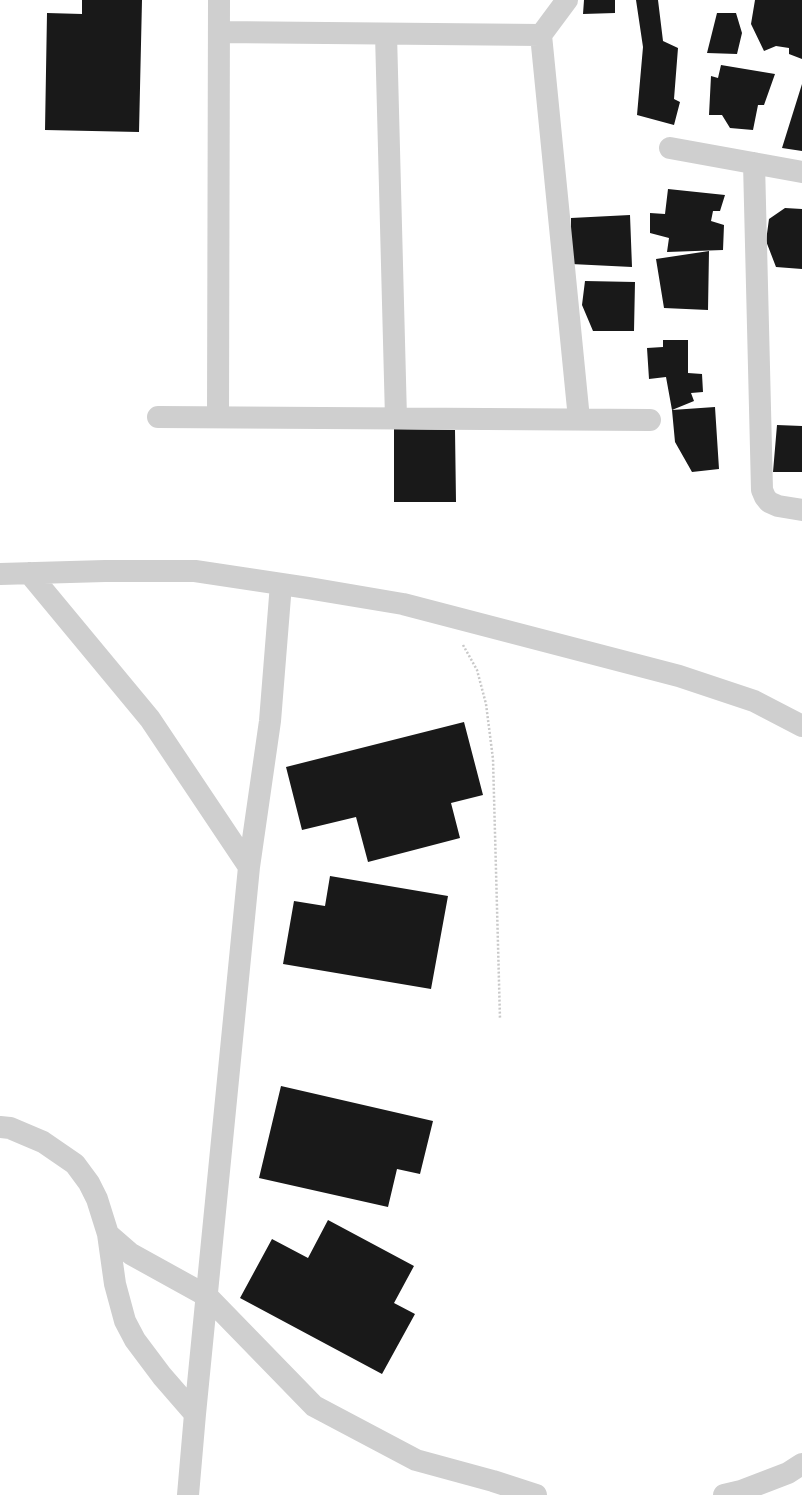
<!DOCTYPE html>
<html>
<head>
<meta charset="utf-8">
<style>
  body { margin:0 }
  canvas { display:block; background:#fff }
</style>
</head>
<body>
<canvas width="802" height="1495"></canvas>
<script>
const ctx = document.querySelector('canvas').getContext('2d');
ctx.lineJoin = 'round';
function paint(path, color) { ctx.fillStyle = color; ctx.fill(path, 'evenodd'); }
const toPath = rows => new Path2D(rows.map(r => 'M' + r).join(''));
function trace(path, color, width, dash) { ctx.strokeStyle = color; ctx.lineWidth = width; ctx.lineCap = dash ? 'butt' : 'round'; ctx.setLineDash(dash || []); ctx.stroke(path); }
const building = toPath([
  [82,0,142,0,139,132,45,130,47,13,82,14],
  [584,0,615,0,615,13,583,14],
  [636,0,658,0,663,41,678,48,674,99,680,102,674,125,637,115,643,47],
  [755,0,802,0,802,59,789,54,789,48,776,46,764,51,751,24],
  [717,13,736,13,742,33,737,54,707,53],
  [721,65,775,74,764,105,758,105,753,130,730,128,722,115,709,115,711,76,718,78],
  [802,84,802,151,782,148],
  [668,189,725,195,720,211,713,211,711,221,724,225,723,250,667,252,669,238,650,233,650,213,665,214],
  [785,208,802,209,802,269,776,267,766,241,769,219],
  [630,215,632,267,571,264,571,218],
  [709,251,708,310,664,308,656,259],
  [585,281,635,282,634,331,593,331,582,305],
  [663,340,688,340,688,373,702,374,703,392,691,393,694,401,672,410,666,377,649,379,647,348,663,347],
  [715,407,719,469,692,472,675,442,672,410],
  [777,425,802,426,802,472,773,472],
  [394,429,455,430,456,502,394,502],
  [464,722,483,795,451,803,460,838,368,862,356,817,302,830,286,767],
  [330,876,448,896,431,989,283,964,294,901,325,906],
  [281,1086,433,1121,420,1174,397,1169,388,1207,259,1178],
  [328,1220,414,1266,394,1303,415,1314,382,1374,240,1298,272,1239,308,1258]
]);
const path = toPath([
  [463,645,477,670,486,704,493,759,500,1019]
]);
const minor = toPath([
  [219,32,541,35,567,0],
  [386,34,396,418],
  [541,35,579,419],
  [670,148,802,172],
  [754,163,762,490,765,497,769,502,778,506,802,510],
  [158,417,650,420],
  [218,417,219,0],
  [29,573,150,719,249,867,195,1414,188,1495],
  [0,574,105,571,195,571,308,588,403,604,679,676,754,701,802,726],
  [249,867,270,721,281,584],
  [0,1127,10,1128,43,1142,75,1164,89,1183,97,1199,108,1234,115,1284,125,1321,135,1340,162,1376,195,1414],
  [108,1234,131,1254,207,1296,314,1406,416,1460,493,1481,536,1495],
  [724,1495,741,1491,788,1473,802,1464]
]);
paint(building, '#191919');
trace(path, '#c9c9c9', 2.5, [2, 2]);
trace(minor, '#cfcfcf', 22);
</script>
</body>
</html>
